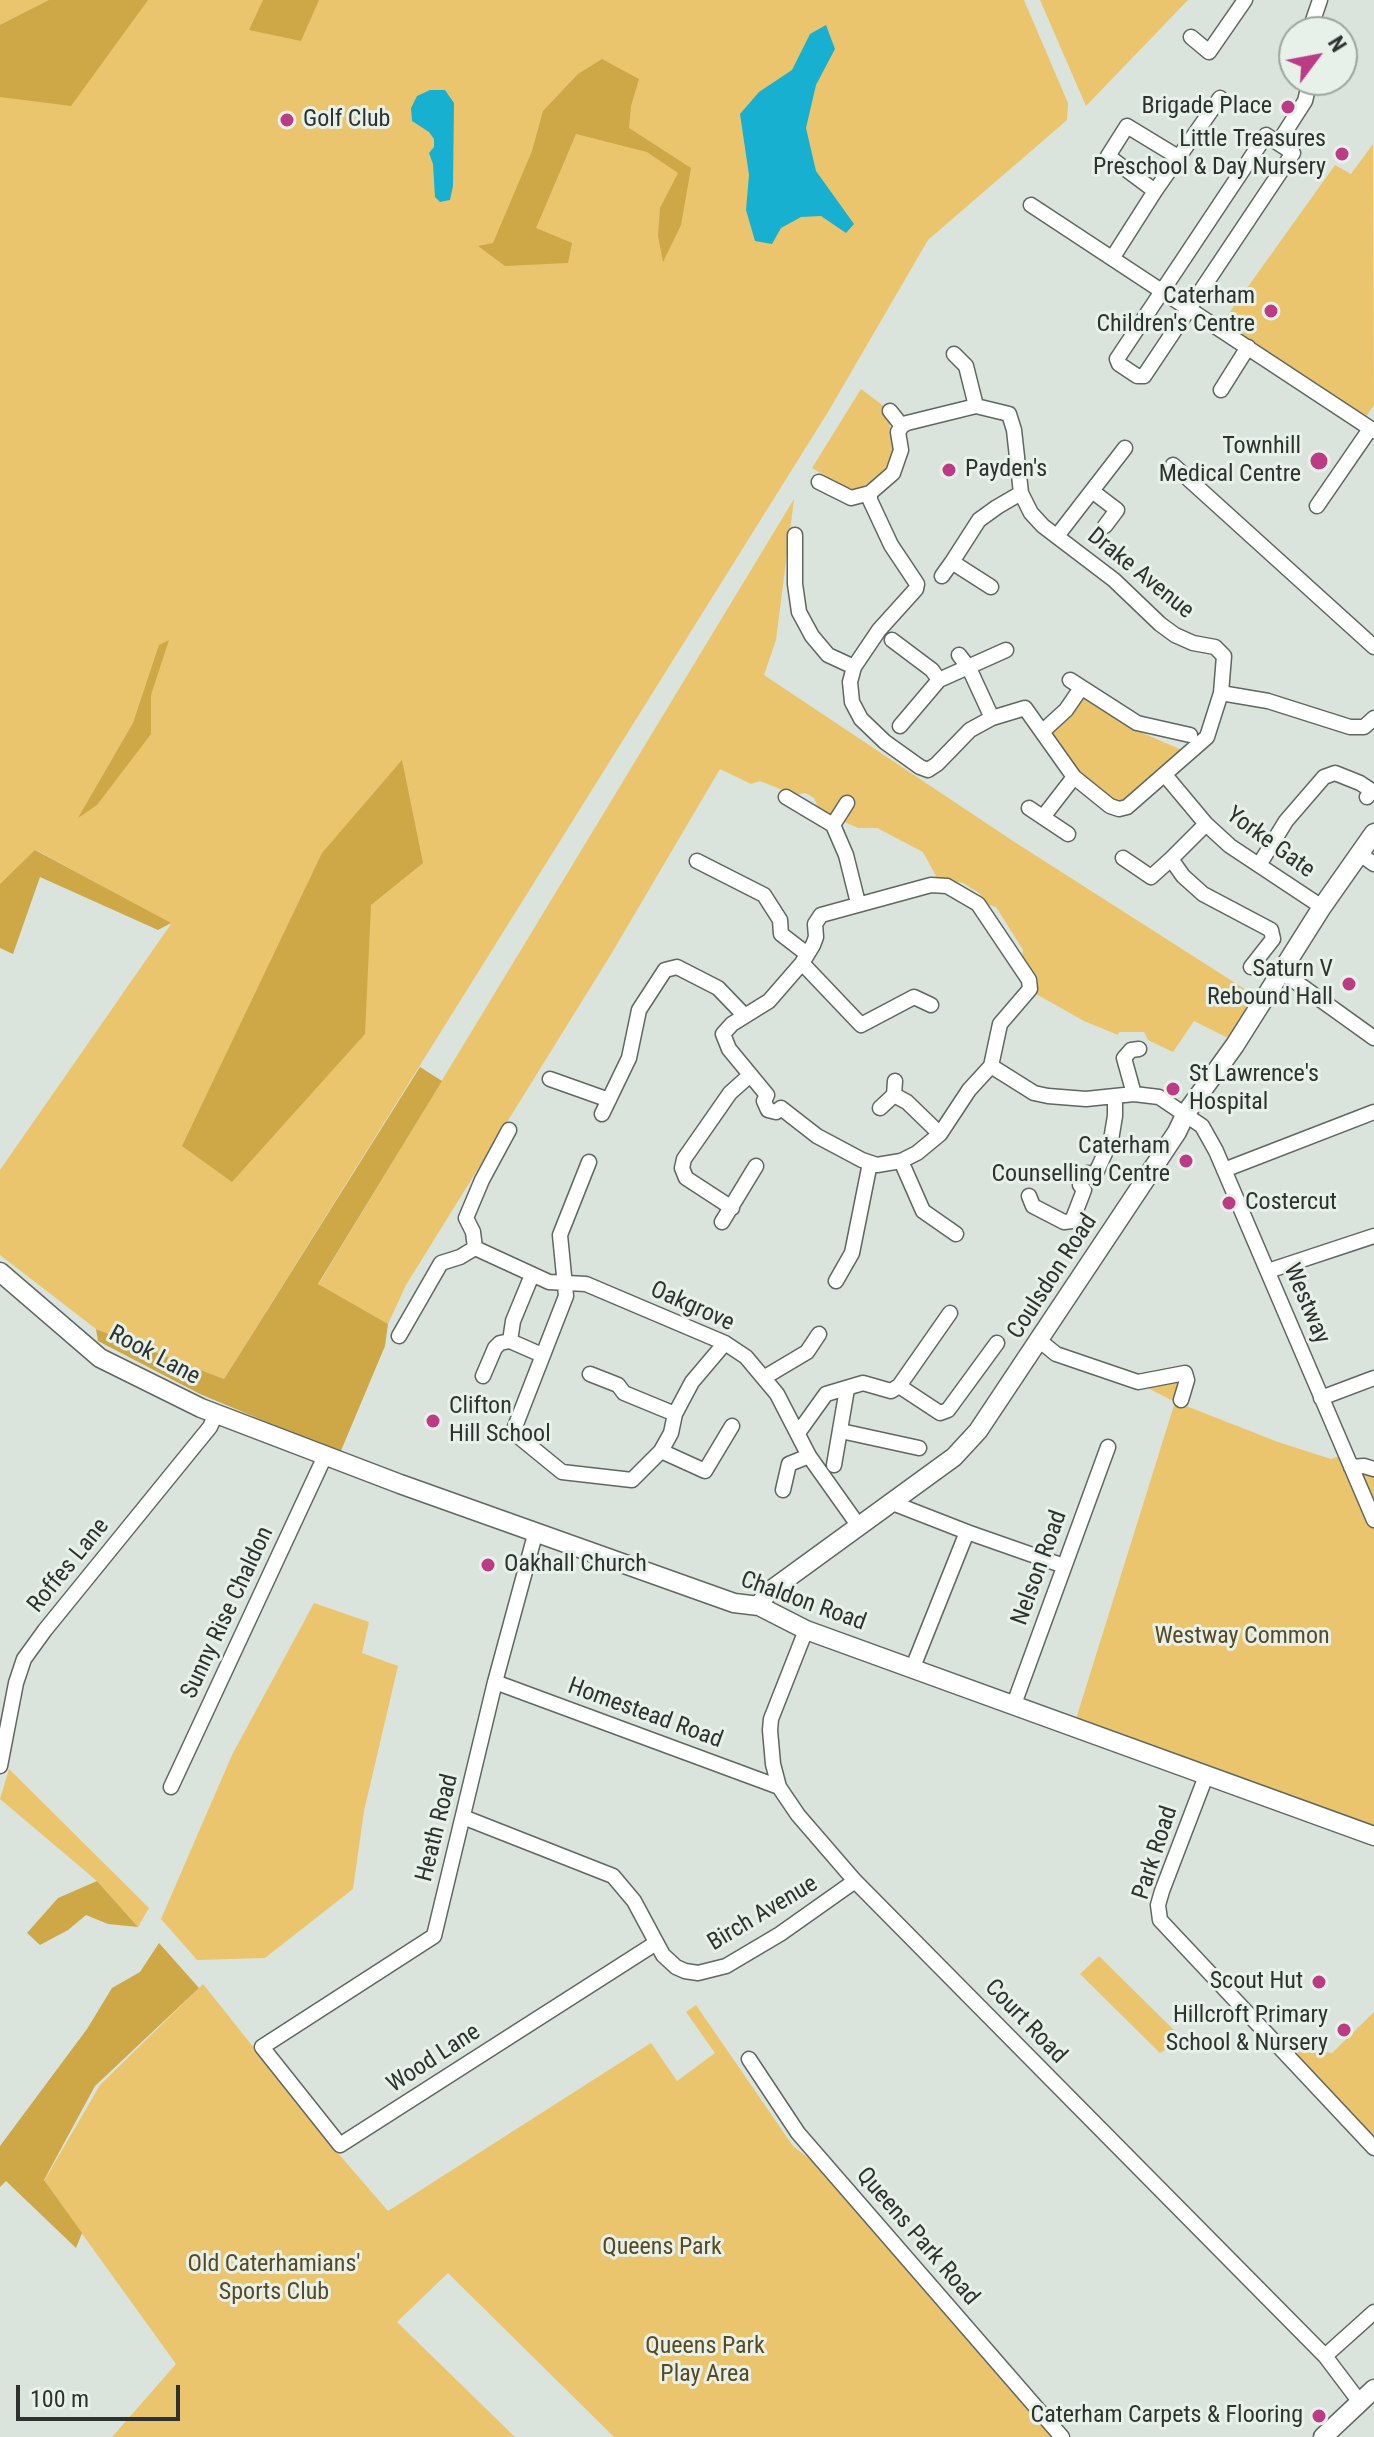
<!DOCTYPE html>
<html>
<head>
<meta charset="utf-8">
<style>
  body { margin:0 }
  #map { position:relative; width:1374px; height:2437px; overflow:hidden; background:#dae4dc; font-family:"Roboto Condensed",sans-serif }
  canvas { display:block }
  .north { position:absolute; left:1278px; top:16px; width:80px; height:80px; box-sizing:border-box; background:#e7f1e9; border:2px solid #9da59f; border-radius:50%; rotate:58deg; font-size:22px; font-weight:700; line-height:32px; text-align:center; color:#2e322f }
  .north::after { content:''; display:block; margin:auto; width:28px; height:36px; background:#bb3b85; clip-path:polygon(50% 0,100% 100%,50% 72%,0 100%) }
  .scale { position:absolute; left:16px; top:2385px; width:164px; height:36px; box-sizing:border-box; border:4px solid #2e322f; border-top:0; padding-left:10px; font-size:24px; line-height:28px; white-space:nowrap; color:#2e322f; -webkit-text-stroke:6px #e7f1e9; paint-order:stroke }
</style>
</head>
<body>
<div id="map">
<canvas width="1374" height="2437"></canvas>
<div class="north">N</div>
<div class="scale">100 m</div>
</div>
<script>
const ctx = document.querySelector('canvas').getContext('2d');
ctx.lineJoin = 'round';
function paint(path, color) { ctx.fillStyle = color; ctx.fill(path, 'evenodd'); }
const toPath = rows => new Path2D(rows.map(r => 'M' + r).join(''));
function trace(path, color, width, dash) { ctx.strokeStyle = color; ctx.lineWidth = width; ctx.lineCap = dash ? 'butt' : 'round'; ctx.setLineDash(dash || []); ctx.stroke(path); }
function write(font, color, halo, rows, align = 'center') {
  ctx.font = font + ' "Roboto Condensed",sans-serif'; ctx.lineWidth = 6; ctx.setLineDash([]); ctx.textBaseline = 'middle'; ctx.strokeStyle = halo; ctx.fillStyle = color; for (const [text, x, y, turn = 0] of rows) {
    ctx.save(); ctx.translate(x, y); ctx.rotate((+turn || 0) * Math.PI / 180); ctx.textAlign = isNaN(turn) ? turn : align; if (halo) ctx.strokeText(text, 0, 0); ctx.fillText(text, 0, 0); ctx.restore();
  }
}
const green = toPath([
  [0,0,1024,0,1068,103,1067,120,928,240,828,412,224,1379,96,1329,0,1255,0,1170,171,924,36,850,0,884],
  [1040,0,1188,0,1086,106],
  [1373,144,1374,405,1365,418,1222,323,1335,165,1351,174],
  [861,389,885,407,896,450,888,471,854,492,812,468],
  [794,499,776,640,764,675,1013,841,1254,995,1228,1038,1194,1021,1173,1052,1148,1040,1144,1032,1119,1032,1118,1035,1084,1021,1036,994,1038,979,1022,957,1023,950,996,907,989,905,979,893,963,883,937,878,923,852,877,828,858,828,831,816,818,807,814,798,805,793,795,795,760,781,751,784,720,769,610,956,406,1285,388,1324,318,1285],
  [1082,698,1087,698,1140,732,1182,750,1125,801,1113,800,1076,769,1055,739,1053,732,1056,726],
  [1177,1376,1181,1381,1176,1402,1278,1442,1331,1459,1339,1456,1347,1474,1364,1470,1374,1474,1374,1826,1076,1719,1175,1402,1146,1387],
  [314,1603,369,1622,362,1653,398,1666,364,1811,353,1889,265,1958,197,1960,161,1919,232,1755],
  [9,1769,149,1908,138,1927,97,1881,0,1799],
  [1099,1956,1183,2039,1160,2053,1080,1974],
  [203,1984,337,2152,388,2211,651,2043,677,2081,715,2053,686,2012,696,2005,793,2146,811,2160,1053,2437,614,2437,448,2273,397,2322,515,2437,112,2437,176,2364,44,2181,100,2085],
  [1374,2012,1374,2136,1296,2055,1302,2049,1332,2053]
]);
const forest = toPath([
  [49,0,148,0,71,106,0,97,0,25],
  [263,0,319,0,301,41,249,30],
  [602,59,639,79,631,106,629,128,691,168,681,225,663,262,658,236,660,208,678,173,647,152,576,134,536,228,572,243,568,263,505,266,478,246,493,243,532,151,543,111,578,74],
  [169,640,151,695,151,734,97,805,78,818,133,723,159,645],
  [402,760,423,863,371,905,365,1034,232,1182,182,1146,322,853],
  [35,850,171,923,158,930,40,877,13,954,0,948,0,884],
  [420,1067,442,1081,318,1284,388,1324,385,1346,340,1453,200,1394,98,1341,96,1329,224,1379],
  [97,1881,138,1927,108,1924,86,1915,68,1930,40,1945,27,1933,58,1898],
  [159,1943,199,1988,95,2086,44,2180,82,2233,76,2248,6,2181,0,2187,0,2146,87,2029,112,1988,140,1972]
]);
const water = toPath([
  [826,25,835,49,816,85,806,128,816,171,854,224,846,233,821,216,801,217,781,228,772,244,755,241,746,210,749,175,740,114,759,92,792,70,810,34],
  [430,90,445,90,454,103,453,186,450,200,440,202,435,197,433,164,429,153,434,147,434,139,429,132,412,121,411,108,417,96]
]);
const street = toPath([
  [1309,32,1320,0],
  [1191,37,1209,52,1245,0],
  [1266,135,1293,153,1144,376,1137,376,1119,364,1117,359,1266,135],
  [1278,143,1305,101,1310,80],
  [1155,191,1108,156,1127,126,1178,157],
  [1031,205,1374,431],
  [1113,257,1155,191,1220,98],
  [954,354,966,366,976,406],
  [1221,390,1248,347],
  [976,406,1009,414,1014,430,1021,493,1031,513,1043,526,1114,580,1160,624,1175,635,1193,643,1215,647,1224,656,1221,693,1207,737,1127,807,1119,809,1110,806,1074,777,1025,708,992,718,970,730,937,764,928,770,920,767,885,742,861,719,852,702,850,682,854,667,879,630,916,589,917,584,891,545,870,500,870,493,893,473,901,450,898,432,902,426,907,423,976,406],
  [890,411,902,426],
  [1173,465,1374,647],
  [819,482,851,498,870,493],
  [1092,491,1117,510,1105,526],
  [1317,506,1370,429],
  [795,535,795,584,799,612,812,636,828,655,854,667],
  [1057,536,1125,448],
  [942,576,952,562],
  [991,587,952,562,979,520,997,507,1021,493],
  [892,640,932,670,939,680],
  [959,655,969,668,992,718],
  [1070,680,1137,723,1190,735],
  [1221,693,1268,701,1350,727,1364,727,1374,718],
  [900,726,939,680,1006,650],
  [1043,731,1066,710,1081,688],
  [1165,775,1206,824,1230,846,1322,907],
  [786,797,833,825,846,855,858,903],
  [1029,808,1068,834],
  [1043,817,1074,777],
  [1206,824,1171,859,1183,876,1203,894,1271,930,1273,939,1251,967],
  [833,825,847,803],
  [1360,854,1374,864],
  [1123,858,1151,877,1171,859],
  [697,861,764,895,780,920,781,934,807,954],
  [1259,865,1286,821,1324,777,1335,773,1360,783,1372,791,1367,797],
  [802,963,861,1025,914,997,931,1005],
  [1282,972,1374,1038],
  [991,1066,1034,1093,1048,1096,1086,1099,1134,1094,1159,1097,1202,1126,1216,1151,1374,1520],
  [550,1079,609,1100],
  [1134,1094,1124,1058,1131,1050,1139,1049],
  [767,1095,729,1049,723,1034,732,1024,769,1001,802,963,813,945,816,937,815,924,821,915,931,885,947,886,978,904,1029,980,1030,989,1000,1024,991,1066,969,1090,940,1134,917,1153,901,1161,877,1165,862,1160,817,1136,781,1108],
  [767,1095,764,1101,768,1110,776,1112,781,1108],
  [894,1095,907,1102,940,1134],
  [880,1108,894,1095,895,1081],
  [602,1114,629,1058,639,1010,665,970,677,967,718,988,745,1016],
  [901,1161,923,1211,956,1234],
  [589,1162,560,1235,566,1296,513,1432,562,1472,632,1480,661,1451,671,1433,675,1414,692,1382,725,1343],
  [1224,1170,1374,1112],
  [1095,1175,1111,1140,1115,1116,1115,1096],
  [1084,1190,1080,1185,1080,1178,1088,1173,1095,1175],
  [1029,1196,1033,1206,1064,1222,1072,1221,1084,1190],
  [732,1208,686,1178,682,1168,684,1159,730,1093,749,1076],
  [722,1222,756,1166],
  [475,1248,549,1282,586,1284,725,1343,746,1357,777,1394,809,1456,858,1525],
  [1268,1271,1374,1236],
  [836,1281,852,1253,870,1163],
  [399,1336,441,1263,460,1257,475,1248,473,1232,466,1218,482,1180,509,1130],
  [510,1341,513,1321,532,1275],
  [1040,1341,1056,1354,1138,1382,1185,1373,1187,1380,1181,1400],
  [590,1374,618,1385,624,1393,675,1414],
  [483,1376,495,1348,500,1343,510,1341,542,1355],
  [765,1377,807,1352,819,1334],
  [899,1386,940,1413,948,1410,997,1343],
  [1321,1398,1374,1378],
  [841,1431,919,1448],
  [798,1433,826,1394,863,1383,891,1391,899,1386,950,1313],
  [661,1451,705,1471,732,1426],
  [834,1465,847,1389],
  [1351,1467,1364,1466,1374,1469],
  [783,1490,789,1464,809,1456],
  [890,1502,967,1532,1064,1566],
  [536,1531,495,1682,434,1936,262,2047,340,2145,656,1943],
  [806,1630,771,1719,770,1730,773,1764,779,1787,798,1815,855,1881,1325,2356,1359,2401],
  [913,1667,967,1532],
  [495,1682,779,1787],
  [1014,1704,1108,1447],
  [0,1766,16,1683,24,1659,45,1630,210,1427,216,1414],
  [1206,1776,1162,1891,1158,1905,1160,1920,1374,2148],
  [171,1787,325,1456],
  [463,1817,613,1876,634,1901,663,1955,676,1967,685,1971,698,1973,726,1966,780,1934,855,1881],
  [749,2059,798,2133,1062,2437],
  [1325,2356,1374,2312]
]);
const secondary = toPath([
  [0,1272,100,1358,201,1408,400,1484,734,1603,759,1606,806,1630,1374,1836],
  [759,1606,767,1593,954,1457,978,1431,1177,1132,1186,1113,1235,1045,1322,907,1374,833],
  [1323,2437,1374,2389]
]);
const markers = [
  [1288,107,8,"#bb3b85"],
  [287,120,8,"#bb3b85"],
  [1342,154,8,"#bb3b85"],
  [1271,311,8,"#bb3b85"],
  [1319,461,10,"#bb3b85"],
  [949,470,8,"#bb3b85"],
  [1349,984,8,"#bb3b85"],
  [1173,1089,8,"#bb3b85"],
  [1186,1161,8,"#bb3b85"],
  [1229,1203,8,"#bb3b85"],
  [433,1421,8,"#bb3b85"],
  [488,1565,8,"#bb3b85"],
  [1319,1982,8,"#bb3b85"],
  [1344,2030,8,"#bb3b85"],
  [1319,2416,8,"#bb3b85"]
];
const poiNames = [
  ["Brigade Place",1272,107],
  ["Golf Club",303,120,"left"],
  ["Little Treasures",1326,140],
  ["Preschool & Day Nursery",1326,168],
  ["Caterham",1255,297],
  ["Children's Centre",1255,325],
  ["Townhill",1301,447],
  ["Medical Centre",1301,475],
  ["Payden's",965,470,"left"],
  ["Saturn V",1333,970],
  ["Rebound Hall",1333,998],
  ["St Lawrence's",1189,1075,"left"],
  ["Hospital",1189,1103,"left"],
  ["Caterham",1170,1147],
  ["Counselling Centre",1170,1175],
  ["Costercut",1245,1203,"left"],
  ["Clifton",449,1407,"left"],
  ["Hill School",449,1435,"left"],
  ["Oakhall Church",504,1565,"left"],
  ["Scout Hut",1303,1982],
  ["Hillcroft Primary",1328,2016],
  ["School & Nursery",1328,2044],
  ["Caterham Carpets & Flooring",1303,2416]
];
const streetNames = [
  ["Drake Avenue",1140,574,39],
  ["Yorke Gate",1270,843,36],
  ["Coulsdon Road",1053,1277,-57],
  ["Westway",1306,1304,67],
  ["Oakgrove",692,1307,24],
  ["Rook Lane",154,1356,28],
  ["Roffes Lane",69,1566,-51],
  ["Nelson Road",1040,1568,-70],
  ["Chaldon Road",803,1602,20],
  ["Sunny Rise Chaldon",228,1613,-65],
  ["Homestead Road",645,1714,20],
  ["Heath Road",438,1828,-76],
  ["Park Road",1156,1853,-72],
  ["Birch Avenue",763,1914,-31],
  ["Court Road",1025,2022,46],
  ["Wood Lane",434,2059,-33],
  ["Queens Park Road",917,2237,49]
];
const parkNames = [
  ["Westway Common",1242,1637],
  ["Queens Park",662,2248],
  ["Old Caterhamians'",274,2265],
  ["Sports Club",274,2293],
  ["Queens Park",705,2347],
  ["Play Area",705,2375]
];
paint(green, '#eac56d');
paint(forest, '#cea747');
paint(water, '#18b0d0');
trace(street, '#5e6760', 17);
trace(secondary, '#5e6760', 21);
trace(street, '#fff', 14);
trace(secondary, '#fff', 18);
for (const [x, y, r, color] of markers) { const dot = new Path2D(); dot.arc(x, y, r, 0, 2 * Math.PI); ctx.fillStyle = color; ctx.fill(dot); trace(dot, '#e7f1e9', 3); }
write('24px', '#2e322f', '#e7f1e9', poiNames, 'right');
write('24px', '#2e322f', '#e7f1e9', streetNames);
write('24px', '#594921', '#e7f1e9', parkNames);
</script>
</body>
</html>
